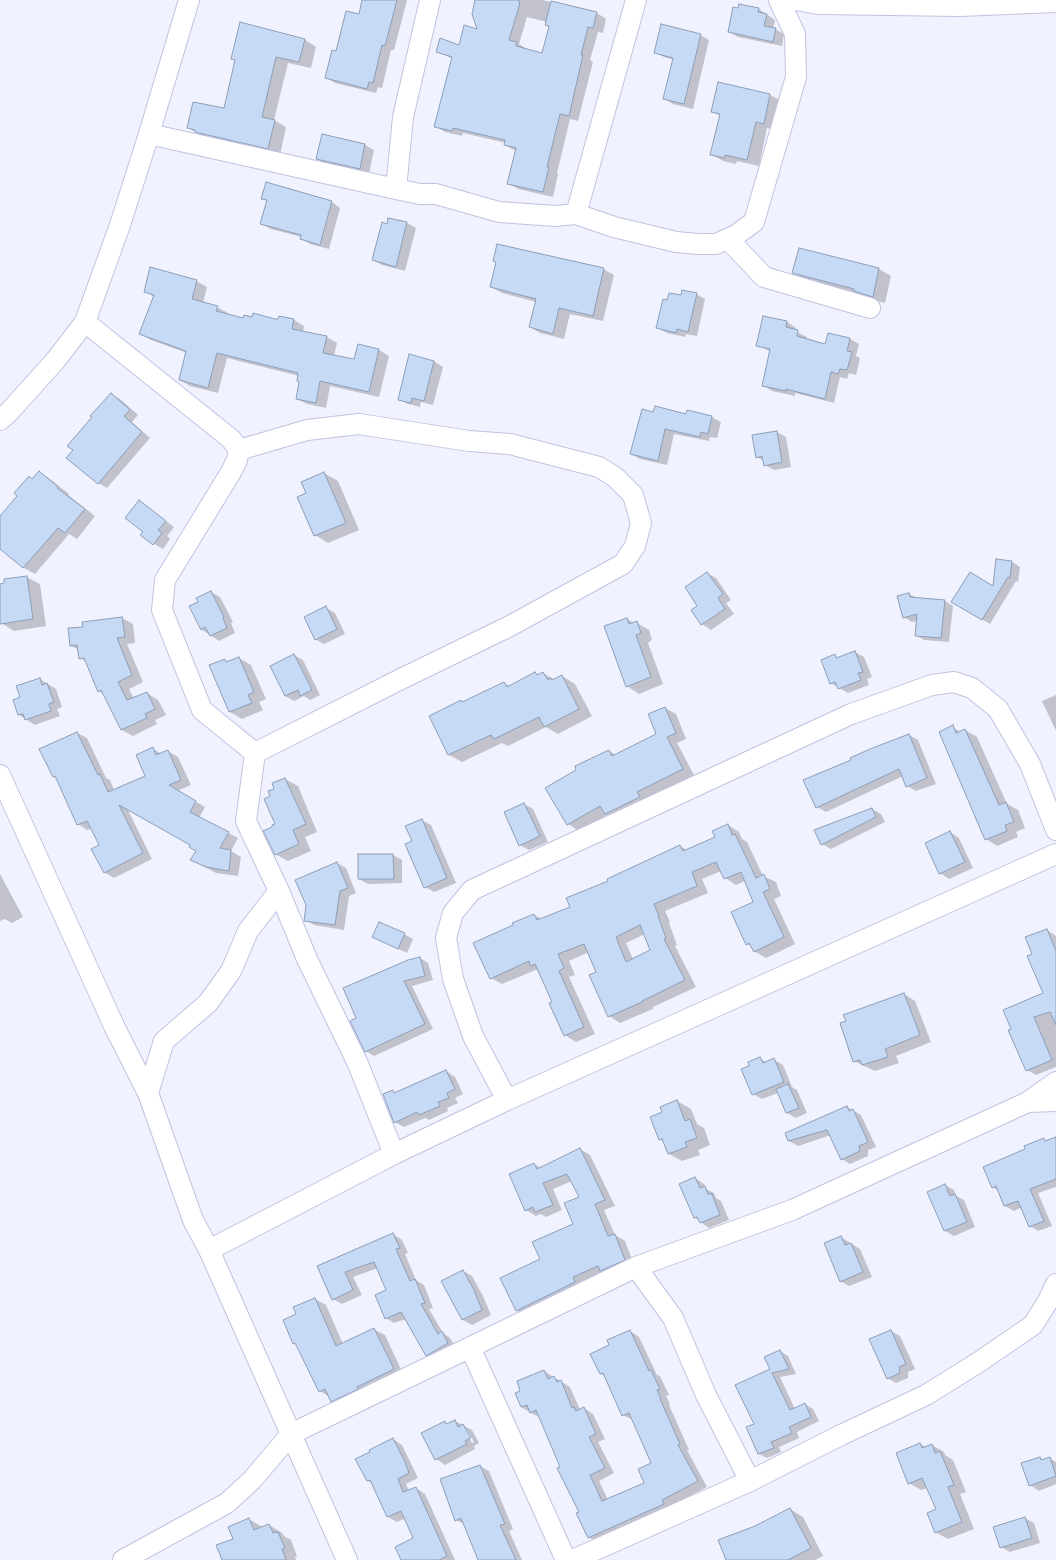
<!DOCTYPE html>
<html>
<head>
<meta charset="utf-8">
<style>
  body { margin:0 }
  canvas { display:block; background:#f1f2ff }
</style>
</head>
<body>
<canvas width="1056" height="1560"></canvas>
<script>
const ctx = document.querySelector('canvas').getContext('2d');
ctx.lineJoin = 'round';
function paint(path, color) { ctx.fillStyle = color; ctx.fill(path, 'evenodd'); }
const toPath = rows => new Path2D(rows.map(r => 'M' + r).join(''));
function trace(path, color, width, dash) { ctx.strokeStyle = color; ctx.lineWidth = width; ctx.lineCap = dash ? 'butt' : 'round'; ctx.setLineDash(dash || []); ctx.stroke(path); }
const shadow = toPath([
  [363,0,407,0,394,50,391,50,382,88,378,87,376,93,335,83,326,78,337,52,359,15],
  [476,0,543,0,597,13,606,19,603,33,598,32,590,60,593,62,578,121,570,119,557,173,558,174,553,197,518,189,508,183,516,151,505,145,506,143,463,133,462,136,445,132,435,126,453,59,437,51,459,46,478,30],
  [527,17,547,22,546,24,550,27,543,54,526,50,527,49,519,44],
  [740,5,759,9,775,20,773,28,784,34,782,46,738,37,729,32],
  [241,23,305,40,316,47,311,68,288,63,274,120,286,127,280,155,207,138,188,128,224,109,236,60],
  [700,35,709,40,693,109,673,104,664,99,674,60,664,57,655,52],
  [719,83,770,95,782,101,775,130,767,128,759,166,737,161,736,164,723,161,711,154,720,116,712,111],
  [323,135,365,145,374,150,369,174,326,164,317,159],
  [263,198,332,202,340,208,329,249,310,244,301,239,302,237,271,229,262,224,267,201],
  [407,223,416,228,405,271,382,265,373,260,388,225],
  [497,262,603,269,614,275,603,321,570,314,564,339,540,333,530,327,536,302,502,293,491,287],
  [852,264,879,269,891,276,885,303,867,298,860,294,806,280,794,273],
  [196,281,207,287,203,303,217,307,228,313,227,315,244,319,279,321,280,317,294,320,304,326,303,332,327,337,337,343,334,356,355,360,358,345,379,350,389,356,379,397,330,386,326,408,307,404,297,399,300,382,299,376,227,358,218,393,190,386,180,380,187,353,151,340,140,334,154,297,145,291],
  [696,294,705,299,697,336,686,334,685,337,667,333,658,328,668,302,681,297],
  [764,317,787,322,796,328,795,331,807,337,806,340,826,345,828,334,850,339,859,344,856,356,860,358,856,375,849,373,847,379,840,377,834,403,795,393,795,396,772,391,763,385,771,352,757,345],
  [410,356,434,361,443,367,433,405,421,402,420,407,408,404,399,399],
  [111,394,120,399,138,415,132,422,150,438,107,488,98,483],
  [688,411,712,417,721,422,717,438,710,437,709,441,674,434,667,465,640,459,631,454,654,413,687,415],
  [777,432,786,437,791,467,774,470,765,465,764,461,757,457],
  [39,472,50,479,69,494,68,495,95,516,77,539,69,534,35,574,24,568,0,548,0,517,18,495,29,477,33,479],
  [324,473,338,481,359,530,328,543,315,535,307,494],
  [139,501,174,527,167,536,170,539,163,549,154,544,144,532],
  [997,560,1012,562,1020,567,1018,582,1016,581,990,624,953,602,993,587],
  [707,573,716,578,731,600,726,603,734,614,711,630,702,624,692,610,699,606],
  [26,577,40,584,46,626,14,631,1,623,0,585],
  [211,592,220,597,233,622,231,623,235,633,219,641,201,629,199,602],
  [909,594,917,598,945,601,953,606,949,642,924,640,916,635,917,621,912,622,904,617],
  [326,608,335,613,345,634,324,644,315,639],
  [122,618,133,624,135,643,127,644,143,682,129,689,134,699,147,693,158,700,166,715,155,720,157,724,133,736,122,730,105,695,98,691,87,662,80,658,79,650,71,646,84,628],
  [627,619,634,623,637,623,649,630,652,640,648,643,663,684,639,694,627,686],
  [855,652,864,657,872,677,867,679,869,685,848,693,831,683,835,656,839,658],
  [294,655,303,660,320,695,310,700,304,696,294,701,285,696],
  [239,658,251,665,266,699,259,702,263,710,242,719,230,712,211,666,225,660,228,662],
  [535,673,539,675,543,673,555,680,562,676,575,684,592,716,558,734,546,727,508,746,502,743,462,762,449,755,430,716,461,701,464,703,504,683,510,686],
  [40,679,56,689,62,707,57,709,60,716,35,725,19,715,22,698],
  [1056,695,1056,731,1042,701],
  [665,708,676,714,686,739,677,743,694,775,647,799,616,820,607,815,579,831,568,824,609,751,616,755,658,735],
  [952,727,961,732,965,730,977,737,1007,804,1018,810,1025,828,1016,832,1018,837,997,846,986,839],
  [77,733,87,738,106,778,110,780,114,790,146,776,153,749,162,754,168,751,178,757,191,785,177,791,205,807,199,818,238,838,231,851,241,857,238,876,216,873,201,865,197,851,191,845,127,808,152,859,114,878,104,872,100,845,92,828,87,830,78,824,57,778,53,776],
  [909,735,918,740,936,784,916,791,907,786,903,776,826,812,817,807],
  [285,779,298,786,317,832,305,837,311,851,288,861,275,854,274,827,276,824,271,797,275,789],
  [524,804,533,809,548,842,529,850,520,845],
  [872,809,881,814,885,822,831,849,822,844],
  [422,820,431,825,456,883,434,892,425,887,413,841],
  [728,825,739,832,742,839,747,842,763,876,776,882,781,896,774,899,795,944,766,958,754,951,752,947,747,944,754,903,745,881,736,885,725,878,721,871,702,879,708,893,665,911,670,922,669,923,677,945,675,946,696,987,653,1007,653,1009,620,1023,609,1016,597,972,589,952,569,961,575,975,569,977,595,1034,576,1042,565,1035,553,1002,538,969,502,984,491,978,515,925,514,923,534,915,542,919,571,908,609,881,680,846,687,850,716,837],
  [645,934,651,950,633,959,626,943],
  [950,832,959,838,973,868,949,879,940,873],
  [393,855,402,860,402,883,368,884,359,879],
  [337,863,346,868,356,893,349,896,344,930,314,925,305,920],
  [0,874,23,917,12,923,5,919,0,921],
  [1047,930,1056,936,1056,1067,1036,1075,1027,1070,1010,1031,1044,994,1033,954],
  [404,934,413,939,407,953,373,937],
  [420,958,428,963,433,980,412,986,433,1029,374,1056,366,1051,358,1019],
  [904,994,915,1001,931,1042,896,1056,899,1063,875,1071,854,1061],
  [760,1059,767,1062,774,1060,783,1065,792,1087,797,1090,807,1113,796,1118,787,1113,778,1093,762,1099,753,1094,751,1067],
  [446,1071,455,1077,463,1094,455,1098,458,1103,447,1108,448,1111,429,1120,425,1118,404,1127,395,1122,393,1091,396,1093],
  [677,1101,691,1109,697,1124,704,1128,710,1145,698,1150,700,1155,682,1161,669,1154,664,1142,659,1139,664,1113],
  [847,1107,861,1115,876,1147,868,1150,868,1156,850,1164,842,1159,831,1135,798,1146,789,1141,786,1134],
  [1056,1138,1056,1187,1038,1193,1052,1226,1038,1231,1030,1226,1022,1207,1014,1211,1005,1206,999,1191,992,1187,1026,1149,1044,1139,1047,1142],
  [580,1149,590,1155,615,1206,604,1210,615,1235,625,1241,634,1265,526,1316,516,1310,542,1260,574,1224,580,1198,572,1181,553,1189,562,1210,546,1217,541,1214,536,1216,526,1210,534,1164,541,1168],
  [695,1178,704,1184,706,1189,714,1193,716,1198,721,1201,729,1220,709,1228,694,1217],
  [945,1185,954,1190,956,1196,964,1200,975,1227,954,1236,945,1231],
  [393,1234,402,1240,408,1253,405,1254,416,1280,424,1285,433,1308,429,1309,443,1333,450,1338,456,1348,435,1360,426,1355,406,1319,394,1323,386,1318,388,1291,378,1268,353,1277,362,1295,342,1304,333,1299,319,1267],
  [841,1237,860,1249,872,1277,849,1286,840,1281],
  [463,1271,472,1276,483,1296,491,1315,472,1325,463,1320],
  [315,1299,326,1305,343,1344,373,1329,385,1335,404,1376,343,1407,332,1401,330,1397,320,1391,298,1345,294,1343,297,1314],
  [630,1331,639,1337,657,1375,660,1376,669,1395,666,1396,670,1404,669,1405,689,1450,687,1450,707,1487,598,1543,588,1537,580,1512,540,1418,521,1407,522,1391,544,1371,570,1387,580,1410,584,1408,593,1414,605,1439,598,1442,614,1473,599,1481,608,1500,646,1483,652,1463,633,1420,623,1415,606,1377,601,1374,611,1346],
  [891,1331,900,1336,915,1369,908,1372,908,1378,896,1383,887,1378],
  [780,1351,788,1356,796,1374,780,1377,795,1409,805,1404,813,1409,819,1421,797,1432,799,1438,779,1447,781,1452,767,1458,759,1454,755,1424,771,1369],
  [455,1421,472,1430,479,1443,474,1446,475,1449,445,1465,436,1459,445,1423,448,1424],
  [465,1430,468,1431,474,1442,472,1443],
  [393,1439,402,1445,418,1478,406,1484,409,1491,416,1488,425,1494,455,1560,402,1560,414,1538,406,1518,397,1522,388,1517,373,1484,367,1480],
  [920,1444,926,1447,932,1445,944,1452,945,1455,953,1460,966,1492,960,1494,974,1529,948,1539,935,1532,937,1510,927,1488,921,1490,909,1483],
  [1040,1458,1044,1460,1049,1458,1056,1462,1056,1484,1039,1491,1030,1485],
  [480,1466,489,1471,513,1529,509,1531,522,1560,479,1560,464,1524,456,1520],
  [790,1509,803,1517,823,1556,815,1560,727,1560,755,1527],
  [1025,1518,1034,1523,1040,1543,1010,1552,1001,1547],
  [249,1519,262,1527,269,1525,282,1533,284,1536,291,1540,297,1556,295,1557,296,1560,223,1560,234,1539]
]);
const building = toPath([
  [362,0,397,0,385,46,382,45,373,83,369,82,367,89,325,78,332,50,336,51,346,11,359,14,362,0],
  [475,0,519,0,519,3,520,3,509,40,517,42,516,46,542,53,549,26,545,25,551,1,597,12,593,28,588,27,581,55,583,55,569,116,560,114,547,167,549,167,543,192,507,184,516,148,504,145,505,140,453,128,452,131,434,127,452,57,436,52,440,38,459,45,464,25,477,29,472,14,475,0],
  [739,4,759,8,758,12,767,14,764,26,776,28,773,42,728,32,733,7,738,8,739,4],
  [240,22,305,39,299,62,276,57,262,117,275,120,268,149,195,132,195,130,187,128,193,102,224,108,235,60,231,59,240,22],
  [661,24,701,34,684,104,663,99,673,58,654,53,661,24],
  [718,82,770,94,764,124,756,122,747,160,725,155,725,158,710,155,720,114,711,112,718,82],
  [322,134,365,144,360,169,316,159,322,134],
  [266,182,332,201,320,245,300,239,301,235,260,224,267,200,261,199,266,182],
  [388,218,407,222,396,267,372,260,382,222,387,224,388,218],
  [497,244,604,268,593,316,559,308,553,334,529,327,536,299,490,287,496,262,493,261,497,244],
  [799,248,879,268,873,297,854,291,854,289,792,273,799,248],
  [150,267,197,280,192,299,218,306,216,311,243,318,244,315,252,317,253,313,275,319,278,319,279,316,294,319,292,329,327,336,323,353,354,359,358,344,379,349,369,392,320,381,316,403,296,399,299,382,297,381,298,373,217,353,208,388,179,380,186,351,139,334,154,295,144,292,150,267],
  [682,290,697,293,688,332,677,329,676,333,656,328,663,299,667,300,669,293,681,295,682,290],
  [763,316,787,321,786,327,798,330,797,336,825,344,828,333,850,338,847,351,852,352,847,370,840,369,838,374,831,372,825,399,786,389,786,391,762,386,770,349,756,346,763,316],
  [409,354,434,361,424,401,412,398,411,403,398,400,409,354],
  [111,393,130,410,124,416,142,432,98,484,66,458,73,450,67,446,92,417,90,416,111,393],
  [655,406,686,414,687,410,712,416,708,434,701,432,700,437,665,429,658,461,630,454,642,409,653,412,655,406],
  [777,431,782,462,764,466,762,456,756,458,752,435,777,431],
  [39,471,58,487,57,488,85,509,65,533,58,528,23,568,0,549,0,516,17,496,14,493,29,476,32,479,39,471],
  [324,472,346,523,314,536,297,497,306,493,301,482,324,472],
  [139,500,166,521,158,530,162,533,153,545,140,535,143,532,125,518,139,500],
  [996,559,1012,561,1010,578,1008,577,982,620,951,602,970,572,993,586,996,559],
  [707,572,723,594,718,598,725,609,701,625,691,610,697,606,685,587,707,572],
  [27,576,33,619,0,624,0,584,4,583,4,579,27,576],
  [211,591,224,617,223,618,227,628,210,636,205,627,201,630,189,606,198,602,196,598,211,591],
  [909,593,910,597,945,600,941,638,915,636,917,614,903,618,897,596,909,593],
  [326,606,337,629,315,640,304,617,326,606],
  [122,617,125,637,117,638,132,675,118,682,127,700,147,692,155,709,145,714,147,718,121,730,101,690,98,692,84,658,79,659,77,645,70,646,68,628,83,627,82,622,122,617],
  [627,618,629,624,637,621,641,633,636,635,651,677,626,687,604,626,627,618],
  [855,651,863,672,858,673,861,680,838,689,835,682,830,684,821,660,835,654,836,658,855,651],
  [294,654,312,690,300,696,298,690,285,696,270,666,294,654],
  [239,657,254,692,248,695,252,703,229,712,209,665,225,659,226,662,239,657],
  [535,672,537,675,543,672,548,680,551,678,552,680,562,675,579,709,544,727,539,717,494,739,491,735,448,755,429,716,461,700,462,702,504,682,507,687,535,672],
  [40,678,42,685,47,683,54,702,49,704,51,711,25,720,23,714,18,715,13,700,20,697,16,686,40,678],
  [665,707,676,733,667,737,683,769,637,792,640,797,605,814,600,806,567,825,545,788,576,770,575,766,609,750,612,756,656,734,648,714,665,707],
  [953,725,956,733,965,729,999,805,1006,802,1014,822,1005,825,1007,831,985,840,939,732,953,725],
  [77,732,98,775,100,774,108,792,145,776,136,755,153,747,156,755,168,750,181,780,169,785,196,801,190,812,229,832,220,848,231,850,229,871,206,867,190,860,196,851,189,847,190,845,119,805,143,853,104,873,91,849,99,845,87,821,77,825,55,776,53,777,39,749,77,732],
  [909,734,927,778,906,787,899,769,816,808,803,780,851,760,850,758,870,749,909,734],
  [285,778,306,824,293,830,299,844,275,855,263,831,272,827,272,825,275,824,264,799,270,796,268,791,274,789,272,783,285,778],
  [524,803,540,836,519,846,504,812,524,803],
  [872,808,876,817,821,845,814,830,872,808],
  [422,819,447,878,424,888,405,844,412,841,405,826,422,819],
  [728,824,732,835,735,834,756,878,764,874,770,889,763,892,784,937,754,952,749,943,746,945,731,912,753,902,741,872,724,879,716,862,692,872,697,886,654,904,659,916,658,916,666,938,664,939,685,980,642,1001,642,1002,608,1017,589,975,596,972,584,944,558,954,564,968,559,971,584,1027,564,1036,549,1003,552,1002,535,964,530,966,529,961,490,979,473,943,513,925,512,923,534,914,537,920,570,907,566,898,608,881,607,879,680,845,683,851,715,837,712,831,728,824],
  [640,925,650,950,626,962,616,937,640,925],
  [950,831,965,862,939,874,925,843,950,831],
  [358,854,393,854,394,879,358,879,358,854],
  [337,862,348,888,340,891,335,925,304,921,306,905,295,880,337,862],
  [379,922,405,933,398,949,372,937,379,922],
  [1047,929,1056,951,1056,1025,1050,1012,1034,1017,1052,1060,1026,1071,1008,1030,1011,1029,1003,1010,1043,993,1027,956,1032,954,1025,937,1047,929],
  [420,957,425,976,404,981,425,1024,365,1052,350,1021,356,1018,343,988,408,960,420,957],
  [904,993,920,1035,885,1049,888,1057,862,1065,860,1060,853,1062,840,1023,846,1021,843,1015,904,993],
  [760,1057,763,1063,774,1058,784,1082,752,1095,741,1069,749,1066,748,1062,760,1057],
  [446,1070,455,1089,447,1093,449,1098,438,1102,440,1106,419,1115,417,1112,394,1123,383,1094,393,1090,394,1093,446,1070],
  [788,1084,799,1108,786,1113,776,1089,788,1084],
  [677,1100,685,1121,690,1119,697,1138,685,1142,687,1147,668,1154,662,1139,659,1140,650,1117,662,1112,660,1107,677,1100],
  [847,1106,849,1111,853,1109,868,1142,859,1146,860,1151,841,1160,827,1130,788,1141,785,1133,847,1106],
  [1056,1137,1056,1179,1030,1189,1044,1221,1029,1227,1018,1201,1004,1206,996,1186,992,1188,983,1167,1025,1149,1024,1146,1044,1138,1045,1141,1056,1137],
  [580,1148,605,1200,595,1204,608,1236,615,1234,625,1260,600,1271,598,1266,573,1277,575,1282,516,1311,500,1278,540,1259,532,1242,573,1224,564,1203,579,1197,567,1174,543,1183,553,1205,535,1212,533,1207,525,1211,509,1174,534,1163,537,1169,580,1148],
  [695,1177,700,1188,705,1186,708,1194,712,1194,720,1215,700,1223,697,1217,694,1218,679,1184,695,1177],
  [945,1184,950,1196,955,1194,967,1222,944,1231,927,1192,945,1184],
  [393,1233,400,1248,396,1249,410,1281,415,1279,425,1303,421,1304,438,1334,442,1331,448,1343,426,1356,401,1312,385,1319,375,1295,386,1290,374,1262,345,1272,353,1290,332,1300,317,1266,393,1233],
  [841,1236,845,1245,851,1243,863,1272,840,1282,824,1243,841,1236],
  [463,1270,474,1290,482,1310,462,1320,441,1281,463,1270],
  [315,1298,336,1346,374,1328,394,1369,357,1387,358,1389,331,1402,325,1389,319,1392,295,1343,293,1344,283,1320,296,1314,293,1307,315,1298],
  [630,1330,649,1371,651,1370,660,1389,657,1390,661,1399,660,1399,680,1444,678,1445,698,1481,662,1500,664,1504,588,1538,576,1513,579,1512,557,1468,560,1467,536,1410,530,1413,527,1405,521,1407,515,1393,520,1391,517,1381,544,1370,548,1379,554,1376,557,1382,561,1380,572,1408,574,1407,576,1411,584,1407,596,1434,589,1437,605,1468,590,1475,602,1501,644,1483,638,1469,651,1463,629,1413,622,1416,603,1373,600,1374,590,1354,609,1345,607,1340,630,1330],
  [891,1330,906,1364,899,1367,900,1373,887,1379,869,1339,891,1330],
  [780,1350,789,1369,772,1373,790,1410,805,1403,811,1417,789,1427,792,1433,771,1442,774,1448,758,1454,746,1427,754,1424,735,1385,770,1369,764,1357,780,1350],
  [455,1420,458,1427,463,1424,471,1438,465,1441,467,1444,435,1460,421,1433,445,1421,446,1424,455,1420],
  [393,1438,405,1462,409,1473,398,1479,403,1492,416,1487,447,1556,439,1560,401,1560,395,1547,413,1538,401,1511,387,1517,370,1480,367,1481,355,1459,370,1452,369,1450,393,1438],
  [920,1443,922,1448,932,1444,935,1453,940,1451,954,1485,948,1487,962,1522,935,1533,927,1513,936,1509,922,1478,908,1484,896,1453,920,1443],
  [1040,1457,1041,1460,1050,1457,1056,1476,1029,1486,1021,1463,1040,1457],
  [480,1465,505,1524,500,1525,516,1560,478,1560,461,1518,455,1521,440,1479,480,1465],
  [790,1508,811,1548,788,1560,726,1560,718,1540,755,1526,790,1508],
  [1025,1517,1032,1538,1000,1548,993,1527,1025,1517],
  [249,1518,254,1530,269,1524,273,1533,278,1532,285,1548,282,1549,286,1560,222,1560,216,1545,233,1539,228,1527,249,1518]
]);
const minor = toPath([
  [795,0,818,4,960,6,1056,2],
  [149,134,396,189,420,194,436,194,499,212,555,216,576,214,614,227,676,242,698,244,716,244,736,235,754,222,796,77,795,34,779,0],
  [396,189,403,117,430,0],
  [576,214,636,0],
  [728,239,764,277,870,308],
  [85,322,231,439,239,450,237,460,231,472,165,580,162,610,202,710,255,753,246,821,279,891,307,959,358,1064,394,1154],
  [0,420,9,412,55,361,85,322,120,225,149,134,189,0],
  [239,450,307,430,359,424,469,441,510,444,599,467,615,477,633,495,641,523,635,546,623,564,510,626,401,679,255,753],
  [0,775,115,1028,148,1093,193,1220,209,1250,347,1560],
  [148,1093,164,1041,208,1003,231,971,248,931,279,891],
  [507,1100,473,1036,453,979,446,938,453,913,472,890,851,714,932,685,954,682,972,688,998,709,1030,764,1056,830],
  [1028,1102,1056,1082],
  [209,1250,394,1154,507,1100,1056,854],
  [636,1267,673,1318,706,1395,750,1481],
  [470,1347,566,1560],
  [123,1560,227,1503,252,1480,291,1434,636,1267,792,1210,1028,1102,1056,1101],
  [573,1560,750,1481,841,1435,926,1395,979,1362,1033,1325,1048,1301,1056,1284]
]);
paint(shadow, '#0003');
paint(building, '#c7daf5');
trace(building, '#8c9eb7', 1);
trace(minor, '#c0c2e1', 22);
trace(minor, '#fff', 20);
</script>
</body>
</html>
